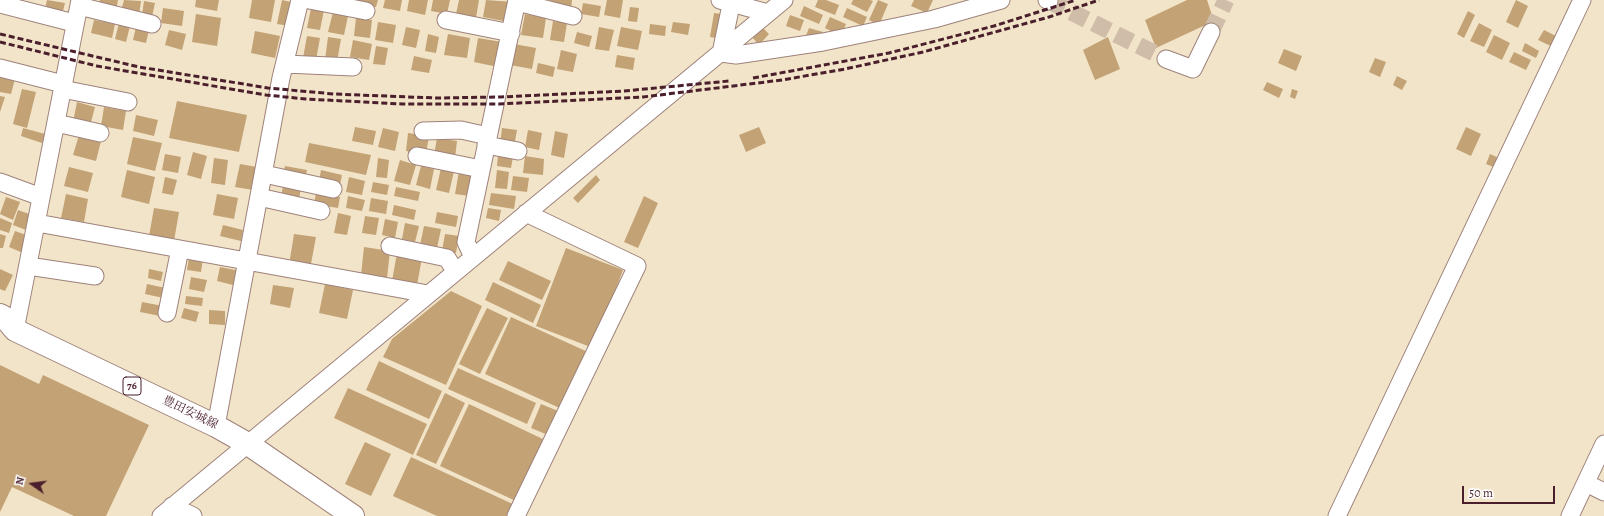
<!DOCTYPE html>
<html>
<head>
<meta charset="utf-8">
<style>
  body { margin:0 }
  #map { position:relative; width:1604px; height:516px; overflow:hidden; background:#f2e4c9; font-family:Alegreya,serif }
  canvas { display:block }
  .north { position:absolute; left:12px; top:464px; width:40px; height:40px; -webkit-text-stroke:3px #fff; paint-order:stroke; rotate:284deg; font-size:11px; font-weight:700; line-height:16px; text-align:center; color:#4a1f2b }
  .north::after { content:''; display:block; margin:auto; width:14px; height:18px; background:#4a1f2b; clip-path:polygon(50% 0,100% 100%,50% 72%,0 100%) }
  .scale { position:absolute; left:1462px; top:486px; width:93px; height:18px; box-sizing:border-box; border:2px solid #4a1f2b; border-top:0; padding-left:5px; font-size:12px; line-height:14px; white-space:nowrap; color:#4a1f2b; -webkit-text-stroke:3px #fff; paint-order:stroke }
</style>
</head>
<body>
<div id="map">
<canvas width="1604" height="516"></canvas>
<div class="north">N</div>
<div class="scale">50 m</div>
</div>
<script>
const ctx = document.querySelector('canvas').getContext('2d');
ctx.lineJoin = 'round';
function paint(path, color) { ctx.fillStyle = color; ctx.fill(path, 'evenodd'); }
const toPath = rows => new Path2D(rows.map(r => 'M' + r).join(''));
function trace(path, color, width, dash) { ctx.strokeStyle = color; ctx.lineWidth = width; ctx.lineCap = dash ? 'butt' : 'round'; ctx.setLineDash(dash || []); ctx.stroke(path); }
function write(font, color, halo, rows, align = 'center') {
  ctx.font = font + ' Alegreya,"Noto Serif JP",serif'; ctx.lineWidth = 3.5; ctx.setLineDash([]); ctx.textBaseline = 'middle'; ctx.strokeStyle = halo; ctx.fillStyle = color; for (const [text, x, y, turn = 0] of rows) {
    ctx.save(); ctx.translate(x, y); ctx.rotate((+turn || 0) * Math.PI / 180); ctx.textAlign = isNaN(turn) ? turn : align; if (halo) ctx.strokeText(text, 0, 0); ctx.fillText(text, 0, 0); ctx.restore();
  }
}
const building = toPath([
  [47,0,65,3,62,15,45,9],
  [100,0,118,0,116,11,98,8],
  [124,0,141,1,139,15,121,11],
  [196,0,219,0,217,11,195,7],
  [252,0,275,0,271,22,249,18],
  [282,0,295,3,290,26,277,24],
  [359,0,378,0,376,7,358,4],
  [385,0,402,0,400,11,383,8],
  [409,0,428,0,425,15,407,11],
  [433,0,450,0,447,14,431,11],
  [459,0,479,0,476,18,456,14],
  [486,0,513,2,509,22,483,17],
  [550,0,572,0,571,10,549,6],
  [607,0,623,0,620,18,604,15],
  [818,0,826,0,839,5,835,15,815,7],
  [853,0,870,0,873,1,867,12,851,4],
  [878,0,888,4,879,25,869,20],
  [914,0,933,0,927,13,911,6],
  [1187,0,1207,0,1214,21,1156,48,1145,20],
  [1516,0,1528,6,1518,28,1506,22],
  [144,1,155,3,152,17,142,15],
  [583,3,601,6,599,17,581,14],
  [804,6,823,15,819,24,800,16],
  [630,7,639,8,637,22,628,21],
  [163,8,184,11,182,26,161,23],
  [311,8,324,10,320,30,307,28],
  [847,8,867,17,863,26,843,17],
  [1468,11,1475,15,1464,38,1457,34],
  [333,12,348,16,344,35,328,32],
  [714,13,728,15,724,39,710,37],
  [196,14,221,18,217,46,192,42],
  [525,14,546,18,543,38,521,35],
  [790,15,804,20,800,31,786,26],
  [830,17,846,24,841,36,825,28],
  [356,18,372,20,370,38,354,36],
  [94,20,115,24,112,38,91,33],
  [553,21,567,23,564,42,550,40],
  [378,22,396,25,393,43,375,40],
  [673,22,690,24,688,35,671,32],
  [119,23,130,26,126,42,115,39],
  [1479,23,1492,30,1484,47,1470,41],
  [650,24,666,26,665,36,649,34],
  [136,27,149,30,146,43,133,40],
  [406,27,420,30,416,48,402,45],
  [599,27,614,30,609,51,595,49],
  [621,27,642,31,638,50,617,46],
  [762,27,769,34,759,45,752,37],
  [809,28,823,32,819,42,805,38],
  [169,30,186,34,182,50,165,45],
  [1544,30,1558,37,1553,47,1538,40],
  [255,31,280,36,275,58,251,53],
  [577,32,592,36,589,47,574,43],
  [428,34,439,37,436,53,425,51],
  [448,34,470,38,467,58,444,55],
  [1494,35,1510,43,1502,60,1486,52],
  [307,36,320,38,316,60,303,58],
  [328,37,341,39,337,62,325,60],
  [1108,37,1120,69,1095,80,1083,50],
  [478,38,502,42,498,67,474,62],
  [353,40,372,44,369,60,350,57],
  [1525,43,1539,51,1536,58,1522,51],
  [514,44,536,48,532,69,510,65],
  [376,46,388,48,385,65,373,64],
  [1284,49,1302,56,1296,71,1278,63],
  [561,50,577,54,573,72,557,69],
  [1514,52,1531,60,1526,70,1509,62],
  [617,55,635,58,633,70,615,67],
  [414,56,432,60,429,73,411,70],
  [1375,58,1386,62,1380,77,1369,72],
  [538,63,555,67,553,77,536,73],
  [0,75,15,79,11,94,0,92],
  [1397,76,1407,81,1402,90,1393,85],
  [1267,82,1283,89,1279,98,1263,90],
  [22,89,36,92,27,128,13,124],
  [1292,89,1298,91,1295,99,1290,97],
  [0,96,5,97,0,112],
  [177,101,247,115,239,152,169,138],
  [77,102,95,107,90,126,73,122],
  [104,107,126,111,123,130,101,126],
  [136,115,158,120,154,136,133,131],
  [355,127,376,131,373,145,352,141],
  [759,127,766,143,746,152,739,135],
  [1466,127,1481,134,1471,156,1456,149],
  [23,128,45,134,42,143,21,136],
  [383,128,399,132,395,151,378,147],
  [502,128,517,130,514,147,500,145],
  [528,130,542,133,539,150,525,147],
  [555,131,568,134,564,158,551,155],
  [408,133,429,136,426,154,406,151],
  [79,135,101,141,96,161,73,155],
  [133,137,162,143,155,171,127,164],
  [437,138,457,141,455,158,434,155],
  [309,143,371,155,366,175,305,162],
  [193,152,207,156,201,179,187,175],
  [165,154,181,157,178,173,162,170],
  [1490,154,1501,159,1496,168,1486,164],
  [498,155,513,157,511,168,497,166],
  [525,156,544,159,543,175,523,173],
  [214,158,228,160,225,185,211,183],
  [378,158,389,160,387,178,376,177],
  [400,160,416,165,410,185,394,181],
  [240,164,257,167,253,190,235,187],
  [285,166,307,170,305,179,283,176],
  [421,166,434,169,430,189,416,185],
  [69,167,93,173,88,192,64,186],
  [441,168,454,171,449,193,436,190],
  [127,170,155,177,149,204,121,197],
  [321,170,342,175,340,185,319,181],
  [497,170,509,172,507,189,495,188],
  [459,171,474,173,470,196,455,194],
  [596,175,600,180,578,203,573,198],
  [513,176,529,178,527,192,511,190],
  [165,177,177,180,173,195,162,193],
  [349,177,365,181,362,195,346,192],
  [373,182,389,185,387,195,371,192],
  [283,186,301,188,299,199,281,197],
  [396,187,420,192,418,201,394,196],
  [316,193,340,197,338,208,314,204],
  [491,193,516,196,514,209,489,205],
  [66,194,88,199,84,222,61,218],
  [217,194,238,198,234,219,213,215],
  [348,196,365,200,362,211,346,208],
  [644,196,658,203,638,248,624,242],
  [6,197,20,202,13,220,0,214],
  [371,198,388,201,386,214,369,211],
  [394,205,416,210,414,220,392,215],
  [154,208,179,212,174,241,149,236],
  [488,208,501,210,499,221,486,218],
  [18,210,32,215,26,230,13,225],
  [437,212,458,216,456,227,435,223],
  [338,213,351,216,347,235,334,233],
  [365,216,379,218,376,235,362,233],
  [0,218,12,223,9,233,0,230],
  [385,219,398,222,395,238,382,235],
  [405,223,419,226,415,242,402,239],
  [223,225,243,230,241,241,220,236],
  [424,226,441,229,436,253,419,250],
  [15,231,29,236,23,253,9,247],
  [0,234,6,236,3,248,0,248],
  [294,234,316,237,310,269,289,265],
  [445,234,459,236,456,253,442,251],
  [364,247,390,251,387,278,361,275],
  [566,248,623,270,593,348,536,326],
  [397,253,422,258,417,285,392,281],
  [189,257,203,259,201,272,187,270],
  [508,261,551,281,542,300,499,280],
  [220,267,240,271,237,286,217,281],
  [0,269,13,275,5,291,0,289],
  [149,269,163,272,161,281,148,278],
  [191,277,207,280,204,292,189,289],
  [493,282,541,305,533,323,485,300],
  [147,284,170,289,168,299,145,294],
  [325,284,353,290,347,319,319,313],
  [273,285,294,288,290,308,270,304],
  [451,291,482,306,446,385,383,357,392,339],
  [186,296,203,298,202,306,185,304],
  [142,302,163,306,160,316,140,312],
  [184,308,199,312,196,322,181,318],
  [487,308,508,318,480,374,459,364],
  [209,310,225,311,225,325,209,324],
  [511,317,590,353,564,410,485,374],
  [379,361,442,391,429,419,366,390],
  [0,365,39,384,43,375,149,425,106,516,74,516,12,487,0,512],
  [458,368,536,403,527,424,448,389],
  [348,388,427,424,413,455,334,418],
  [445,393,465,403,436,464,416,455],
  [469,404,547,441,518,502,440,466],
  [541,404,563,413,553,437,531,428],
  [365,442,391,454,371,496,345,484],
  [411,457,517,506,512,516,437,516,393,496]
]);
const minorTunnel = toPath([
  [1049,1,1166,59],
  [1211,32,1226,0]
]);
const minor = toPath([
  [309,0,366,11],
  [720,0,768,13],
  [732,0,721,53,736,55,823,42,934,19,1001,0],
  [1047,0,1049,1],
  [517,2,573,16],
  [0,4,74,23],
  [79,6,152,24],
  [446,20,511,33],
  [1166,59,1193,69,1211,32],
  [285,64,353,67],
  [0,68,63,84],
  [62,89,128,102],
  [56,123,100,133],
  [423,131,461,130,488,136],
  [486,145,518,151],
  [417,156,481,169],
  [264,174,333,189],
  [0,182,41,197],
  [259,197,321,211],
  [37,223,428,294],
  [390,246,447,258,455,271],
  [473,257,466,242,517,0],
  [28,266,95,276],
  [167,313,180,249],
  [15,330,80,0],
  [216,426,281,78,300,0],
  [1586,483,1604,492],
  [172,506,193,516],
  [161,516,784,0],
  [516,516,637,266,526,213],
  [1337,516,1582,0],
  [1570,516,1604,444]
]);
const major = toPath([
  [0,315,4,317,15,330,216,426,248,444,353,516]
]);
const rail = toPath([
  [0,34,139,67,268,88,334,94,436,98,501,97,624,91,729,81],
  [0,42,97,66,266,95,306,99,402,104,499,104,643,97,782,80,845,69,923,52,1049,17,1099,0],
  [753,78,889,53,994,26,1076,0]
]);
const shields = [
  [132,386,18]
];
const shieldNames = [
  ["76",132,386]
];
const streetNames = [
  ["豊田安城線",190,413,26]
];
paint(building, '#c3a275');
trace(minorTunnel, '#d0bda9', 17, [17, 8]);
trace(minor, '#9e827a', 19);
trace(major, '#9e827a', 24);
trace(minor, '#fff', 17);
trace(major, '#fff', 22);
trace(rail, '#4a1f2b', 3, [6, 3]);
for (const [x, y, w] of shields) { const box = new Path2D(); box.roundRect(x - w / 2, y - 9, w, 18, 3); ctx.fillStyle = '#fff'; ctx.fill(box); trace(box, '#4a1f2b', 1); }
write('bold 11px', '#4a1f2b', null, shieldNames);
write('12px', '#4a1f2b', '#fff', streetNames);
</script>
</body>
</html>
